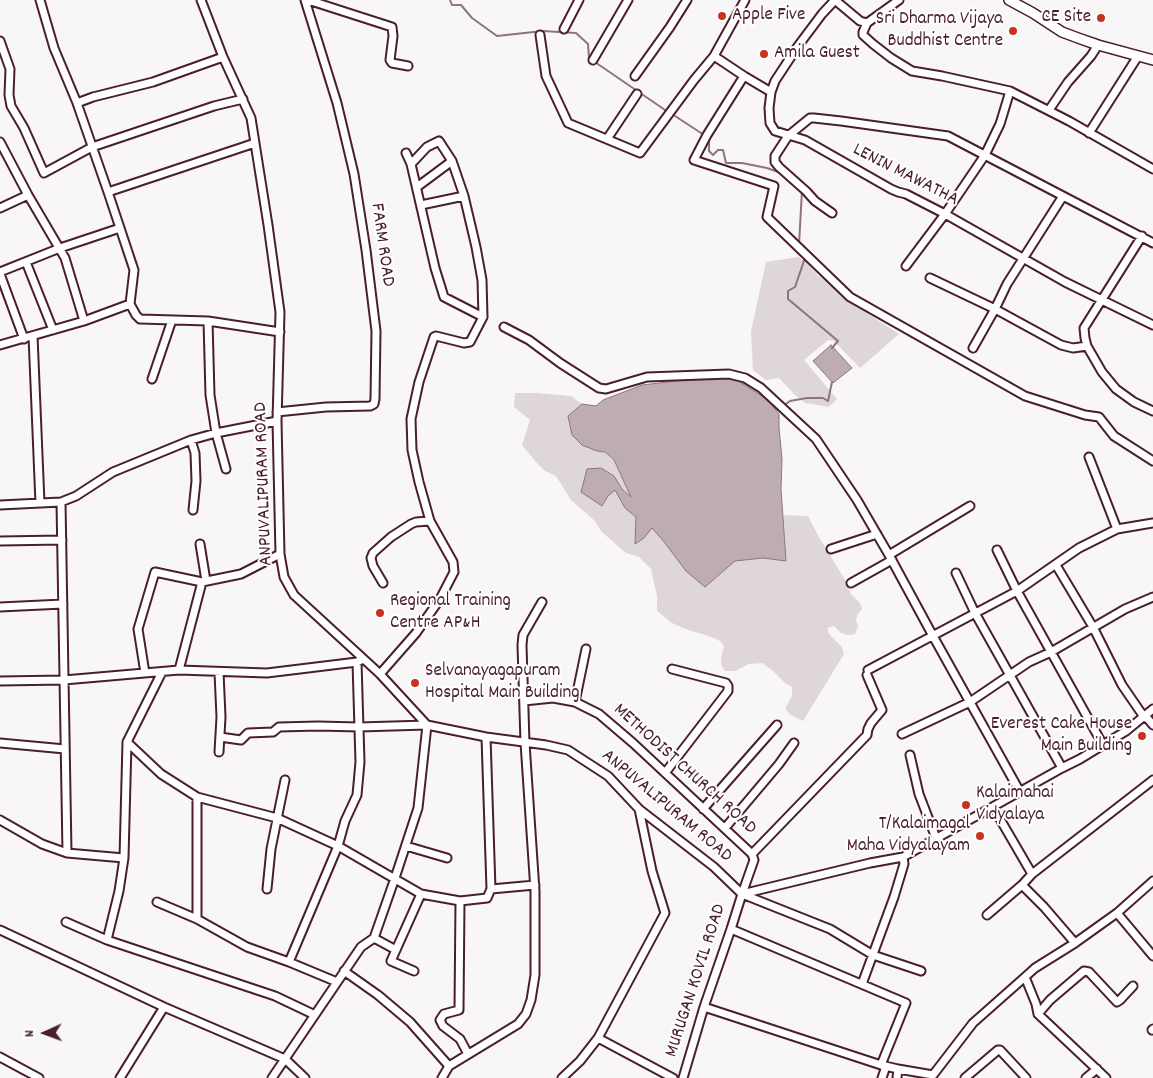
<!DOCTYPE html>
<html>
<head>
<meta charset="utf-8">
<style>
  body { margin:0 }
  #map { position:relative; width:1153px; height:1078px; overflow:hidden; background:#f8f6f7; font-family:Dekko,sans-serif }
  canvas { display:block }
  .north { position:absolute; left:20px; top:1008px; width:50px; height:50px; -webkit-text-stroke:4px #fff; paint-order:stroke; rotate:268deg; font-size:14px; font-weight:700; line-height:20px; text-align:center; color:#4a1f2b }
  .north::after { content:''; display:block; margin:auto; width:18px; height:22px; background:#4a1f2b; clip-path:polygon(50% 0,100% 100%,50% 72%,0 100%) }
</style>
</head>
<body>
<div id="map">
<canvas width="1153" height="1078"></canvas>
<div class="north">N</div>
</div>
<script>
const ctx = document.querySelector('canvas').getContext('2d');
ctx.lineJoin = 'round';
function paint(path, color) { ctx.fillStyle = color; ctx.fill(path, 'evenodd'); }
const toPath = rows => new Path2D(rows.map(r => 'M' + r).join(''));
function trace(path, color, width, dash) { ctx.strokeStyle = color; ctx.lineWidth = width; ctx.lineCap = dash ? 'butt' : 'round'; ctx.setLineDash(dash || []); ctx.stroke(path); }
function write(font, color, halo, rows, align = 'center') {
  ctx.font = font + ' Dekko,sans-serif'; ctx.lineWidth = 4; ctx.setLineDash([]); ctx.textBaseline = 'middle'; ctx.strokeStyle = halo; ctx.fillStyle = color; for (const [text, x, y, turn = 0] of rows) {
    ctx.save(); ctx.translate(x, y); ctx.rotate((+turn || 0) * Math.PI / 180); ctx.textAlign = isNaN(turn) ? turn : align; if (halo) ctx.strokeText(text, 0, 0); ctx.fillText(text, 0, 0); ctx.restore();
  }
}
const green = toPath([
  [798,257,807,263,818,276,826,281,842,297,899,334,860,368,834,341,828,340,804,360,837,399,829,407,805,403,794,394,779,378,766,380,753,370,751,332,766,262],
  [515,393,537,393,571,396,582,404,568,416,597,451,604,452,614,461,632,498,622,489,614,476,608,496,615,489,625,508,636,517,635,544,644,538,651,527,665,543,716,578,735,561,763,558,786,561,783,515,808,516,820,539,847,583,851,594,860,603,862,609,857,615,856,621,858,626,855,634,848,635,841,633,834,626,827,628,829,634,842,647,844,654,803,721,791,715,785,709,792,696,792,687,785,683,772,670,762,663,749,664,735,671,725,671,721,665,721,658,724,646,720,641,709,636,688,630,672,623,657,611,657,596,651,569,639,557,626,553,602,532,595,521,571,500,556,476,545,471,535,461,522,445,530,420,514,407]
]);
const water = toPath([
  [831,345,852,368,833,383,813,361,831,345],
  [711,377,732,377,768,400,779,414,779,428,782,459,781,489,786,561,763,558,735,561,705,587,686,571,665,543,652,528,644,538,635,544,636,517,625,508,615,490,608,496,602,506,581,492,587,469,601,468,614,476,622,489,631,497,614,460,605,452,597,451,582,445,572,435,568,416,582,404,596,406,603,400,642,385,711,377]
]);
const stream = toPath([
  [450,0,452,5,461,5,472,18,497,36,543,31,576,33,588,44,589,58,668,112],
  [672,114,704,135],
  [708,138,709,139,709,151,713,155,718,150,723,150,726,163,742,163,767,168,781,173],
  [799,245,802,190],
  [804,257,805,258,795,287,788,291,788,299,838,341,832,348],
  [783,406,790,401,807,398,823,398,828,401,832,382]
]);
const minor = toPath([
  [40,0,54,48,77,103,108,192,134,270,130,304,136,315,140,319,208,321,280,332],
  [201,0,223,57,251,118,268,225,280,312,277,421,280,554,284,577,294,595,380,674,427,725,486,737,546,745,568,750,608,776,639,809,714,867,742,894,870,863,903,857,1062,768,1080,759,1126,731,1153,709],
  [308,0,392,27,393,36,390,60,392,63,408,66],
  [835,0,822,14,798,46,775,81,771,92,769,108,770,123,775,131,805,140,891,189,898,192,906,194,945,214,1065,282,1153,325],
  [835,0,860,21,867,23],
  [899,0,867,23,863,32,863,35,873,44,891,58,912,71,942,76,1010,91,1069,121,1153,169],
  [564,29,579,0],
  [540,35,546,76,568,123,640,153,694,80,714,56,745,0],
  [0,41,10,69,9,95,11,106,24,128,44,173,92,147,214,106,243,99],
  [714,56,744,76,771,92],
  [593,60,628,0],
  [635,76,670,27,687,0],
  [744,76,707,135,694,160,774,186,767,217,850,297,1025,396,1085,415,1099,417,1114,436,1153,461],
  [77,103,93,97,153,82,223,57],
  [1049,110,1068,82,1091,56,1098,45],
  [1089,133,1138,56],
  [607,139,637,94],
  [0,142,28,195,65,258,84,321],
  [411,164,427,147,439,141,452,161,417,187],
  [108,192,255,143],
  [464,196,476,247,482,280,483,317],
  [1063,196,1153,243],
  [421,205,464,196,452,161],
  [0,208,28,195],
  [832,213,815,201,806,191,779,167,775,162,775,156,788,136,810,118,814,118,841,121,948,136,1063,196,1007,284,995,309,973,348],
  [1142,236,1084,328,1085,338,1087,346,1102,372,1116,389,1134,402,1153,411],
  [26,262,53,330],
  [906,266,945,214,985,155,1000,124,1010,91],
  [0,272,60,248,120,228],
  [0,274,24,339],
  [930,278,995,309,1061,345,1073,348,1087,346],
  [208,321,210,395,216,433,226,469],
  [504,327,529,340,560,363,599,388,606,389,647,377,729,374,745,378,761,388,816,439,857,500,889,555,933,636,1020,792],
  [33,336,40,503],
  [0,345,84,321,130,304],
  [152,379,172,320],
  [277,412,326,407,370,406,374,404,375,399,376,331,366,250,354,174,337,103,305,0],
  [191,440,195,453,196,481,193,510],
  [1089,457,1117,529],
  [61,502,67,853],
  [0,505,61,502,76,496,113,472,191,440,216,433,277,421],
  [0,541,62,540],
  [200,544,206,581],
  [831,549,877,534],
  [997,550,1017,591,1103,745],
  [889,555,970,506],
  [1056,565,1093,627,1122,685,1144,717,1148,719,1153,725],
  [956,573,975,613,1062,768],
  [383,583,373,566,371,558,373,553,391,537,411,524,416,522,430,521],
  [851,583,892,560],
  [0,607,63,604],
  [179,670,202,582],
  [868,670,1017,591,1079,548,1117,529,1153,523],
  [219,672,221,717,219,752],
  [145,673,138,629,155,572,202,582,241,574,280,554],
  [380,674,416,633,440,599,454,572,453,562,430,521,419,482,412,450,411,419,419,382,434,337,436,336,464,343,470,342,483,317,444,297,435,268,411,164,406,153],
  [0,681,64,680,179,670,267,673,357,662,361,660],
  [524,701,553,698,575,702,599,714,633,743,752,854,754,860,742,894,731,929,704,1007,683,1078],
  [575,702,586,649],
  [902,734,970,702,1029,662,1051,652,1125,609,1153,597],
  [220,737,241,740,248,733,273,732,279,727,318,726,359,727,427,725,418,808,395,878,374,938,361,947,272,1078],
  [127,742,161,774,197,797,277,818,338,846,421,894,460,901,487,898,491,889,486,737],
  [0,743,65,749],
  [910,755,919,794,936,838],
  [665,773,728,691,728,686,726,683,672,669],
  [993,807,1032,874],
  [703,809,777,725],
  [0,820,42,844,67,853,124,858],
  [725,828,779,764,794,743],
  [406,846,447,858],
  [752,854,867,735,868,729,871,723,882,710,867,675],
  [1022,885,1044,907,1075,943],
  [267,889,271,849,285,780],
  [491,889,535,885],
  [742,894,830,929,873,955,921,971],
  [460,901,459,1010,444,1014,440,1020,443,1026,460,1039,468,1054],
  [157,902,197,919,247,947,289,962,338,846,345,821,357,795,360,762,357,662],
  [1117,913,1153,956],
  [987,915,1022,885,1032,874,1153,780],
  [197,919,197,797],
  [66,922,107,940,275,996,315,1015],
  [731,929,906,1003,881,1065],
  [0,930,164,1007,285,1059,305,1078],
  [374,938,396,950],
  [107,940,119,891,124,858,127,742,162,672],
  [289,962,337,982],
  [344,971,378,995,410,1022,449,1066],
  [414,971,391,961,421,894],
  [1025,977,1036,1004,1038,1014,1106,1078],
  [862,984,894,897,904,864,903,857],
  [704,1007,881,1065,898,1069,933,1075,973,1023,1025,977,1035,968,1075,943,1117,913,1153,881],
  [1038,1014,1050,1000,1084,971,1089,972,1117,1002,1120,1000,1133,986],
  [1152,1030,1153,1029],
  [598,1038,673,1078],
  [0,1057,39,1078],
  [120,1078,164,1007],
  [442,1078,449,1066,518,1024,526,1014,531,1000,535,975,535,891,525,743,522,645,523,635,542,602],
  [562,1078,580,1061,598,1038,665,913,652,871,639,809],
  [882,1078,886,1066],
  [897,1078,898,1069],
  [965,1078,998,1050,1000,1050,1026,1078],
  [1086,1078,1097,1069]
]);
const major = toPath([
  [1009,0,1033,13,1062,32,1078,38,1098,45,1153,60]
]);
const markers = [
  [722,16,5,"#c8321e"],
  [1101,18,5,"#c8321e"],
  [1013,31,5,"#c8321e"],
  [764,54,5,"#c8321e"],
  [380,613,5,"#c8321e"],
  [415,683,5,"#c8321e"],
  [1142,736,5,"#c8321e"],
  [966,805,5,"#c8321e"],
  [980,836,5,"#c8321e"]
];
const poiNames = [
  ["Apple Five",732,16],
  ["CE Site",1091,18,"right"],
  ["Sri Dharma Vijaya",1003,20,"right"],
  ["Buddhist Centre",1003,42,"right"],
  ["Amila Guest",774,54],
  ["Regional Training",390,602],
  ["Centre AP&H",390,624],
  ["Selvanayagapuram",425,672],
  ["Hospital Main Building",425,694],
  ["Everest Cake House",1132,725,"right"],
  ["Main Building",1132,747,"right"],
  ["Kalaimahai",976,794],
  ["Vidyalaya",976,816],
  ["T/Kalaimagal",970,825,"right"],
  ["Maha Vidyalayam",970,847,"right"]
];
const streetNames = [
  ["LENIN MAWATHA",905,176,27],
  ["FARM ROAD",381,245,82],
  ["ANPUVALIPURAM ROAD",265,484,-92],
  ["METHODIST CHURCH ROAD",684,770,42],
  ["ANPUVALIPURAM ROAD",666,807,40],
  ["MURUGAN KOVIL ROAD",697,981,-72]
];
paint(green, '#ded6d9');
paint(water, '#bdadb0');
trace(water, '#8f747b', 1);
trace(stream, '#8f747b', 2);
trace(minor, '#4a1f2b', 11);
trace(major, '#4a1f2b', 12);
trace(minor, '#fff', 7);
trace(major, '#fff', 9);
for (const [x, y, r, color] of markers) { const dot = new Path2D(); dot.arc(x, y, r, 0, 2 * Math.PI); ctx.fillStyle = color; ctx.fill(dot); trace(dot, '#fff', 2); }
write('19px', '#4a1f2b', '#fff', poiNames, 'left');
write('19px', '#4a1f2b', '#fff', streetNames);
</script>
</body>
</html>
